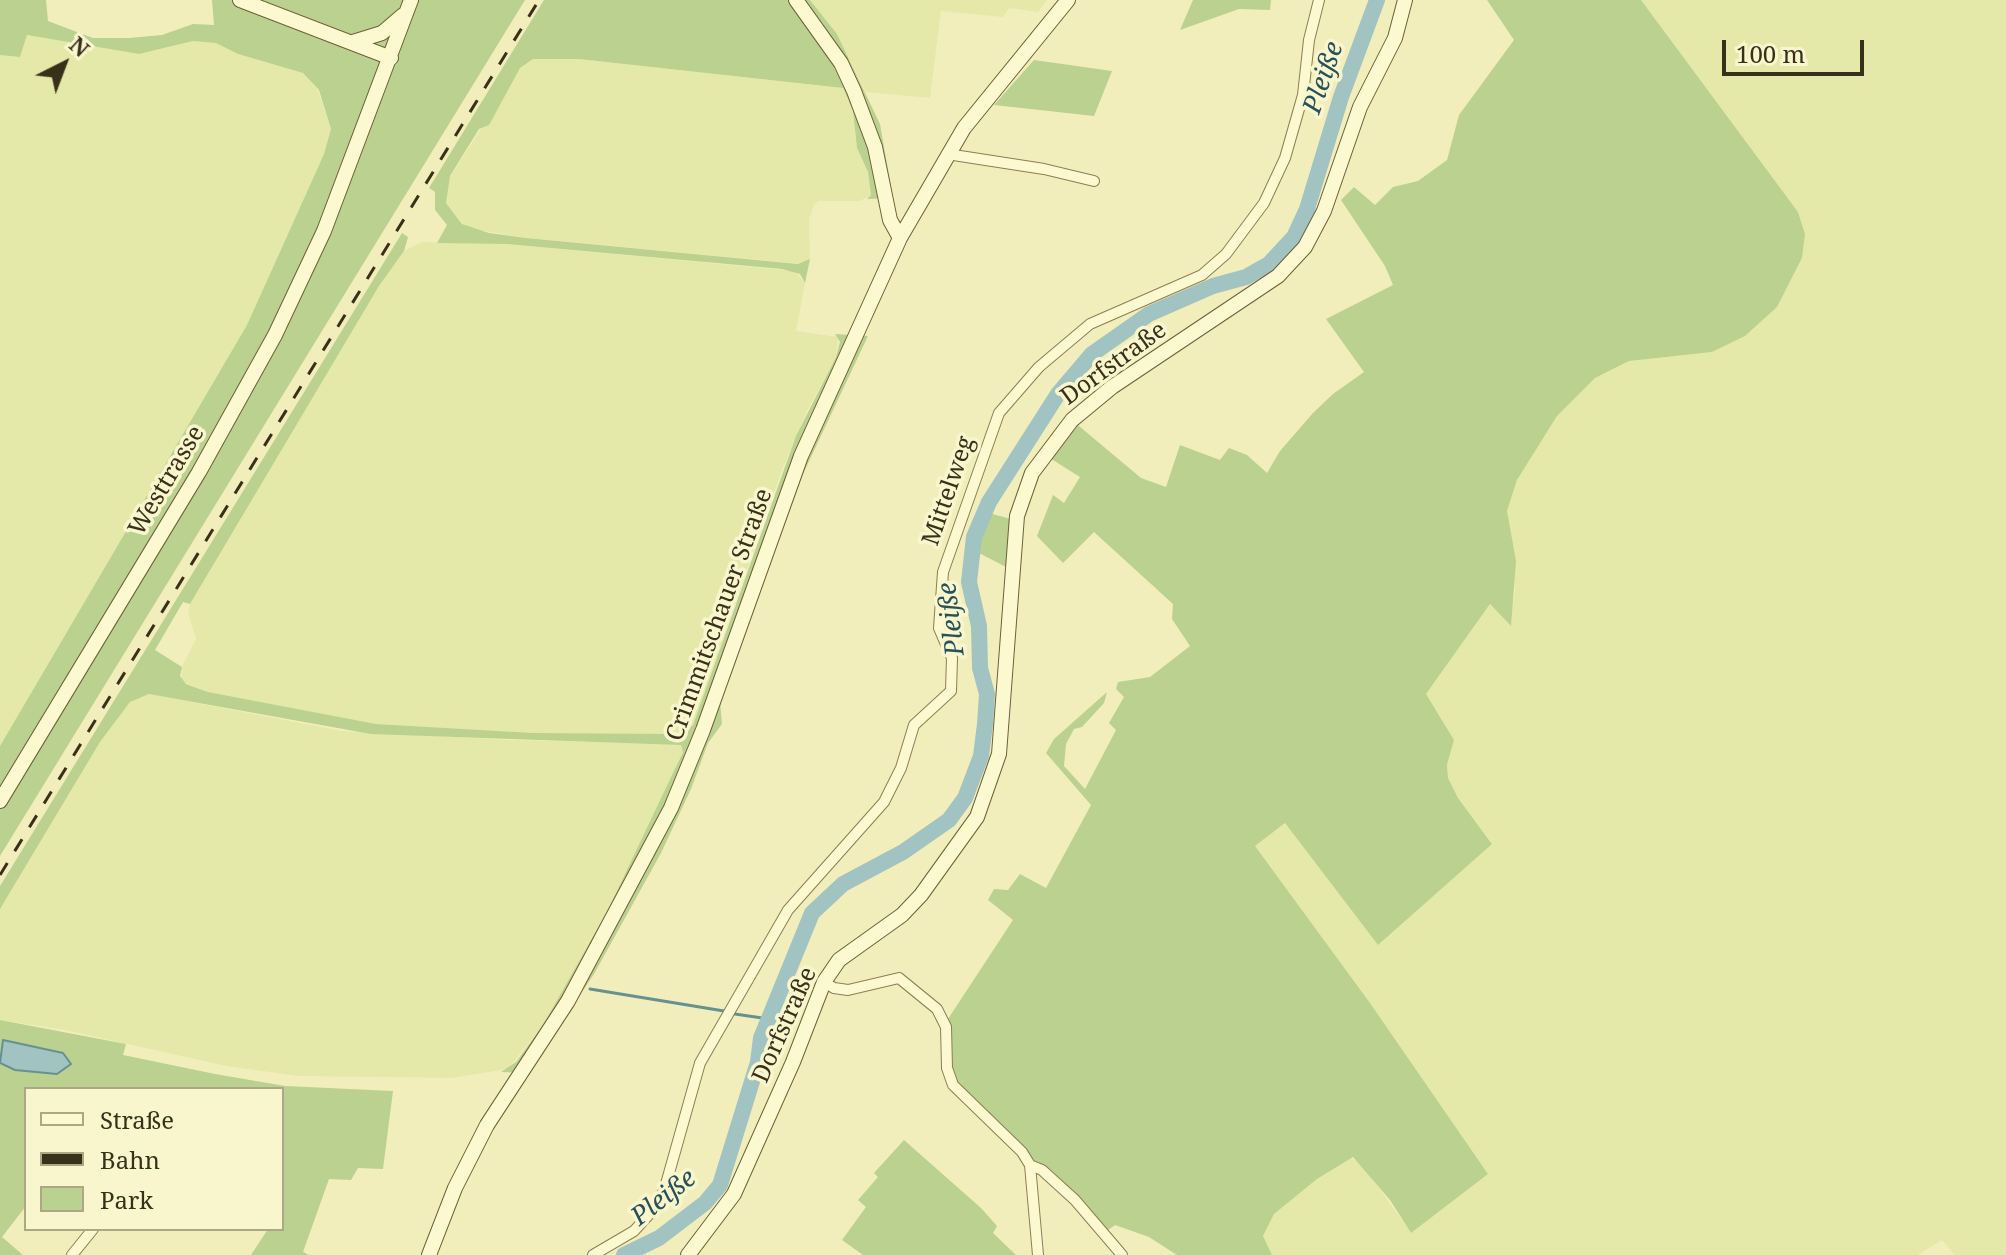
<!DOCTYPE html>
<html>
<head>
<meta charset="utf-8">
<style>
  body { margin:0 }
  #map { position:relative; width:2006px; height:1255px; overflow:hidden; background:#f2eebc; font-family:"Noto Serif",serif }
  canvas { display:block }
  .legend { position:absolute; left:24px; top:1087px; width:260px; height:144px; box-sizing:border-box; background:#f9f6cd; border:2px solid #aca785; margin:0; padding:10px 14px; list-style:none; font-size:24px; color:#39301a }
  .legend li { display:flex; align-items:center; gap:16px; height:40px }
  .legend b { width:40px; border:2px solid #aca785 }
  .north { position:absolute; left:24px; top:24px; width:80px; height:80px; -webkit-text-stroke:6px #f9f6cd; paint-order:stroke; rotate:42deg; font-size:22px; font-weight:700; line-height:32px; text-align:center; color:#39301a }
  .north::after { content:''; display:block; margin:auto; width:28px; height:36px; background:#39301a; clip-path:polygon(50% 0,100% 100%,50% 72%,0 100%) }
  .scale { position:absolute; left:1722px; top:40px; width:142px; height:36px; box-sizing:border-box; border:4px solid #39301a; border-top:0; padding-left:10px; font-size:24px; line-height:28px; white-space:nowrap; color:#39301a; -webkit-text-stroke:6px #f9f6cd; paint-order:stroke }
</style>
</head>
<body>
<div id="map">
<canvas width="2006" height="1255"></canvas>
<ul class="legend">
<li><b style="height:10px;background:#fcf9d0"></b>Straße</li>
<li><b style="height:10px;background:#39301a"></b>Bahn</li>
<li><b style="height:22px;background:#bad18f"></b>Park</li>
</ul>
<div class="north">N</div>
<div class="scale">100 m</div>
</div>
<script>
const ctx = document.querySelector('canvas').getContext('2d');
ctx.lineJoin = 'round';
function paint(path, color) { ctx.fillStyle = color; ctx.fill(path, 'evenodd'); }
const toPath = rows => new Path2D(rows.map(r => 'M' + r).join(''));
function trace(path, color, width, dash) { ctx.strokeStyle = color; ctx.lineWidth = width; ctx.lineCap = dash ? 'butt' : 'round'; ctx.setLineDash(dash || []); ctx.stroke(path); }
function write(font, color, halo, rows, align = 'center') {
  ctx.font = font + ' "Noto Serif",serif'; ctx.lineWidth = 7; ctx.setLineDash([]); ctx.textBaseline = 'middle'; ctx.strokeStyle = halo; ctx.fillStyle = color; for (const [text, x, y, turn = 0] of rows) {
    ctx.save(); ctx.translate(x, y); ctx.rotate((+turn || 0) * Math.PI / 180); ctx.textAlign = isNaN(turn) ? turn : align; if (halo) ctx.strokeText(text, 0, 0); ctx.fillText(text, 0, 0); ctx.restore();
  }
}
const farmland = toPath([
  [810,0,1047,0,1038,12,1009,8,1003,17,941,11,930,98,866,92,837,34],
  [1641,0,2006,0,2006,1255,1955,1255,1942,1240,1918,1255,1272,1255,1263,1236,1274,1214,1317,1179,1350,1158,1361,1163,1411,1233,1488,1174,1370,1003,1255,846,1285,823,1378,945,1492,843,1458,798,1448,778,1447,765,1454,740,1426,694,1490,604,1510,625,1515,590,1507,511,1517,480,1557,416,1595,378,1629,361,1712,352,1745,336,1777,307,1802,258,1805,234,1798,212],
  [27,35,139,54,193,41,216,43,238,54,303,73,318,90,331,129,324,154,247,325,0,746,0,55,20,57],
  [533,58,579,59,843,88,853,111,857,148,868,172,871,195,860,201,819,201,814,205,809,219,810,259,803,264,526,238,473,229,463,224,446,203,447,182,520,68],
  [422,242,507,244,795,271,805,283,796,331,838,337,836,357,807,411,782,470,693,725,682,734,533,733,376,724,208,692,182,681,182,667,196,639,188,613,190,604,379,286,404,251],
  [150,694,342,731,510,740,652,743,681,745,683,751,626,877,578,965,543,1025,508,1069,452,1078,298,1076,226,1066,65,1030,0,1020,0,909,100,742,130,702]
]);
const green = toPath([
  [0,0,46,0,48,21,93,38,129,38,162,35,193,24,214,25,212,0,525,0,0,856,0,746,247,325,324,154,331,129,319,90,303,73,238,54,216,43,193,41,139,54,27,35,20,57,0,55],
  [544,0,810,0,837,34,880,124,893,198,867,199,871,195,868,172,857,148,853,111,843,88,579,59,533,59,520,68,489,125,479,129,450,176,446,203,462,224,489,233,526,238,798,264,810,259,805,283,800,274,782,269,507,244,437,243,447,225,435,210,435,192,429,188],
  [1193,0,1271,0,1270,10,1239,9,1180,30],
  [1487,0,1641,0,1798,212,1805,234,1802,258,1777,307,1745,336,1712,352,1629,361,1595,378,1557,416,1517,480,1507,511,1516,561,1511,626,1490,604,1426,694,1454,740,1447,765,1448,778,1458,798,1492,844,1378,945,1285,823,1255,846,1370,1003,1488,1174,1411,1233,1390,1200,1353,1157,1317,1179,1274,1214,1263,1236,1272,1255,1177,1255,1149,1237,1115,1225,1104,1233,954,1085,946,1022,1013,920,988,900,994,889,1008,890,1020,874,1046,888,1091,805,1046,753,1054,739,1107,692,1104,703,1082,727,1074,729,1066,744,1064,766,1085,789,1116,730,1109,723,1124,697,1116,689,1118,682,1150,677,1190,646,1172,619,1173,604,1094,532,1063,563,1037,536,1053,495,1064,503,1080,477,1045,455,1073,421,1141,478,1166,487,1180,445,1220,460,1229,448,1247,455,1267,473,1280,451,1313,413,1333,394,1364,372,1326,319,1393,285,1385,266,1341,200,1354,187,1375,205,1393,187,1418,181,1447,160,1459,115,1514,40],
  [1034,60,1112,71,1094,116,994,105],
  [402,233,408,237,404,251,379,286,190,604,183,602,155,650,182,667,180,676,186,684,208,692,376,724,533,733,682,734,693,725,796,436,836,357,840,342,835,334,868,336,803,474,720,701,722,724,708,743,691,789,661,853,594,974,529,1073,501,1072,516,1062,543,1025,607,912,683,752,681,745,371,734,149,694,130,702,100,742,0,909,0,886],
  [989,513,1011,519,1008,568,979,553,979,540],
  [0,1020,126,1044,123,1055,215,1074,285,1086,393,1091,383,1169,358,1168,351,1180,329,1179,303,1252,309,1255,251,1255,268,1229,282,1229,282,1089,26,1089,26,1206,2,1237,23,1255,0,1255],
  [904,1140,981,1208,997,1226,993,1233,1016,1255,863,1255,842,1240,866,1207,858,1200,878,1177,874,1173]
]);
const water = toPath([
  [3,1040,63,1053,71,1064,57,1074,15,1070,0,1063,3,1040]
]);
const stream = toPath([
  [590,989,724,1011],
  [735,1014,769,1019]
]);
const river = toPath([
  [624,1255,659,1238,705,1203,720,1185,758,1062,761,1038,812,913,843,884,903,852,949,820,965,798,981,756,985,724,987,694,980,668,979,626,969,582,974,537,989,502,1058,394,1092,354,1149,314,1213,286,1246,277,1269,264,1294,237,1307,209,1341,97,1377,0]
]);
const street = toPath([
  [947,154,1044,169,1094,181],
  [824,982,834,988,848,990,899,978,937,1009,946,1027,947,1068,953,1085,1022,1152,1030,1165,1038,1255],
  [1030,1165,1042,1170,1075,1200,1122,1255],
  [72,1255,93,1229],
  [593,1255,634,1231,654,1209,664,1191,700,1063,788,910,884,802,901,768,914,725,951,691,952,658,939,628,943,572,999,413,1039,367,1090,324,1202,275,1226,254,1264,203,1285,158,1303,95,1309,40,1319,0]
]);
const secondary = toPath([
  [240,0,391,58],
  [796,0,841,63,854,91,875,147,890,220,900,238],
  [353,42,382,33,403,15],
  [0,801,199,472,275,335,324,231,411,0],
  [429,1255,455,1188,487,1125,568,1001,671,808,703,730,801,456,900,238,964,128,1068,0],
  [688,1255,734,1194,793,1062,824,982,839,960,902,915,921,895,977,817,999,754,1017,516,1032,473,1072,420,1112,387,1278,276,1305,247,1324,211,1360,107,1395,38,1405,0]
]);
const rail = toPath([
  [0,875,539,0]
]);
const streetNames = [
  ["Dorfstraße",1114,364,-36],
  ["Westtrasse",167,481,-59],
  ["Mittelweg",949,491,-71],
  ["Crimmitschauer Straße",720,615,-70],
  ["Dorfstraße",785,1025,-66]
];
const waterNames = [
  ["Pleiße",1324,78,-71],
  ["Pleiße",952,619,-97],
  ["Pleiße",664,1198,-38]
];
paint(farmland, '#e4e9a9');
paint(green, '#bad18f');
paint(water, '#a1c3c1');
trace(water, '#679190', 2);
trace(stream, '#679190', 3);
trace(river, '#a1c3c1', 16);
trace(street, '#8c7e54', 12);
trace(secondary, '#6d5f37', 16);
trace(street, '#fcf9d0', 10);
trace(secondary, '#fcf9d0', 14);
trace(rail, '#39301a', 3, [14, 14]);
write('24px', '#39301a', '#f9f6cd', streetNames);
write('italic 26px', '#28525b', '#f9f6cd', waterNames);
</script>
</body>
</html>
